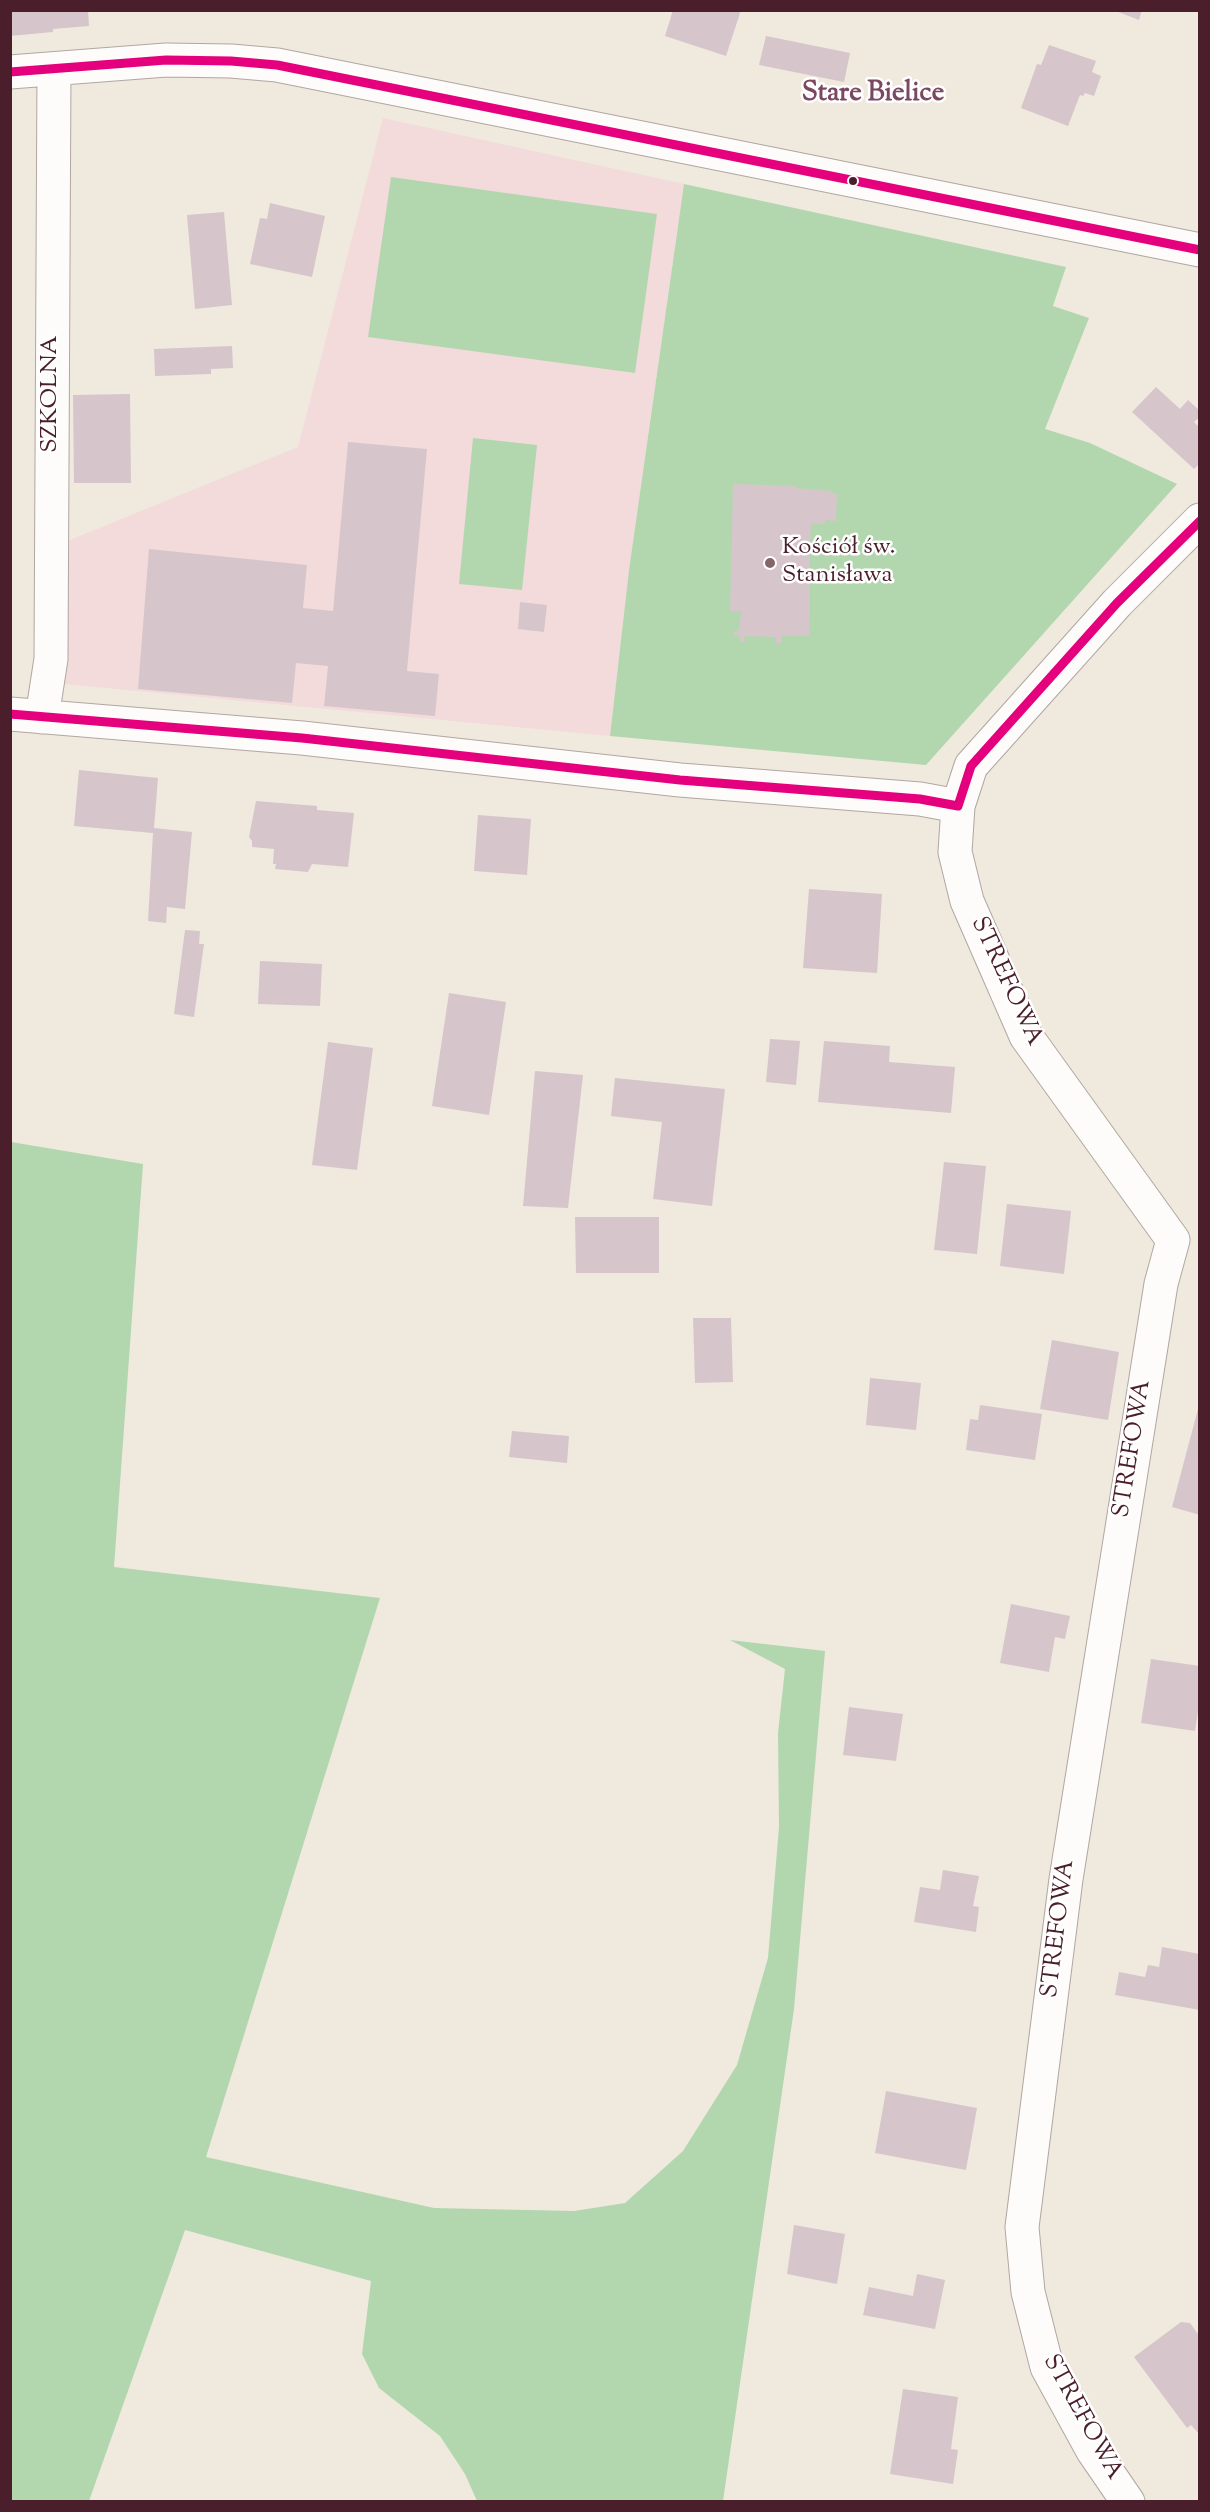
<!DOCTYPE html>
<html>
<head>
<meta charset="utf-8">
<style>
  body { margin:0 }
  #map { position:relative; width:1210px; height:2512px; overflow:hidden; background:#f0e9de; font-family:"Sorts Mill Goudy",serif }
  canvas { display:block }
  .frame { position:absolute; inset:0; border:12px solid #4a1f2b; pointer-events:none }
</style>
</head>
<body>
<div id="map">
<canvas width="1210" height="2512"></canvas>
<div class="frame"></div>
</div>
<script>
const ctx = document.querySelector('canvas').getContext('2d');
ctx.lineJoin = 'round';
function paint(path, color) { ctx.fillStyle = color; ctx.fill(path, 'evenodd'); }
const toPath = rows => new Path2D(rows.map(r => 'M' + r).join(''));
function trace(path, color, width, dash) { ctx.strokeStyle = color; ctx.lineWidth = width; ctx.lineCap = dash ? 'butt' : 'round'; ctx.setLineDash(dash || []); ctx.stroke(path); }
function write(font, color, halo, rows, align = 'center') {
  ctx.font = font + ' "Sorts Mill Goudy",serif'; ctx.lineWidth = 5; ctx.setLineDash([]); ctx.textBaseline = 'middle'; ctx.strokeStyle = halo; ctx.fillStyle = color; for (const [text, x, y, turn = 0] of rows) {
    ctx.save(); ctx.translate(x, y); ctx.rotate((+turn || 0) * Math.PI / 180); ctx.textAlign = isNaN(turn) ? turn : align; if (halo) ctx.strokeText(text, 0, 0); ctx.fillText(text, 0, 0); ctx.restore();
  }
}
const built = toPath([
  [383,118,684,184,629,570,610,736,64,684,65,542,298,447]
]);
const green = toPath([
  [391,177,657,214,635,373,368,337],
  [684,184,1066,267,1053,306,1089,318,1045,429,1090,443,1177,484,926,765,610,736,629,570],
  [473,438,537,445,522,590,459,584],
  [11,1142,143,1164,114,1567,380,1598,206,2157,434,2208,574,2211,625,2203,683,2151,737,2065,768,1958,779,1827,778,1733,785,1669,730,1640,825,1651,794,2009,723,2501,477,2501,465,2474,440,2436,379,2388,362,2354,371,2281,185,2230,89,2501,11,2501]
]);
const building = toPath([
  [10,10,88,10,89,26,53,29,53,32,10,36],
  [673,10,741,10,726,56,665,36],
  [1113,10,1142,10,1139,20],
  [766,36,850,53,844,82,759,65],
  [1049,45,1096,61,1092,72,1101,76,1094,96,1085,93,1083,96,1080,95,1068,126,1021,108,1037,64,1041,65],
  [270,203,325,216,312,277,250,264,260,218,267,219],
  [224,212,232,305,195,309,187,215],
  [232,346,233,368,211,369,211,374,155,376,154,349],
  [1156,387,1180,409,1188,400,1200,411,1200,417,1194,422,1200,428,1200,463,1194,469,1132,412],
  [130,394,131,483,74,483,73,395],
  [348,442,427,449,407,671,439,674,435,716,324,706,328,666,296,663,292,703,138,689,149,549,307,565,303,608,333,611],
  [733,484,796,486,795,488,832,491,832,493,837,494,836,521,825,520,825,524,811,523,810,546,816,546,816,551,810,551,809,575,815,575,815,580,810,580,809,636,781,636,782,643,776,643,776,637,744,636,745,642,740,642,739,636,734,636,733,631,739,631,741,611,730,611],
  [520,602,547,605,544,632,518,629],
  [79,770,158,778,154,828,192,832,185,909,167,907,166,923,148,921,153,833,74,826],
  [256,801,317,806,317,810,354,813,348,867,312,864,308,872,275,869,276,864,273,864,274,849,252,847,252,841,249,837],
  [478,815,531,819,527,875,474,871],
  [809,889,882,894,877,973,803,968],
  [185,930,200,931,199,944,204,944,194,1017,174,1014],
  [260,961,322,964,320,1006,258,1004],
  [449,993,506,1002,489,1115,432,1106],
  [770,1039,800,1041,796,1085,766,1082],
  [824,1041,890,1046,889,1062,955,1067,951,1113,818,1102],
  [328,1042,373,1048,357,1170,312,1165],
  [535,1071,583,1075,568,1208,523,1206],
  [615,1078,725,1089,712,1206,653,1199,662,1122,611,1116],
  [944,1162,986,1166,977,1254,934,1250],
  [1007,1204,1071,1211,1064,1274,1000,1266],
  [575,1217,659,1217,659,1273,576,1273],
  [693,1318,731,1318,733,1382,695,1383],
  [1052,1340,1119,1352,1108,1420,1040,1409],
  [870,1378,921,1383,916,1430,866,1425],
  [980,1405,1042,1414,1035,1460,966,1450,970,1419,978,1420],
  [1199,1405,1200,1405,1200,1515,1172,1507],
  [512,1431,569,1436,567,1463,509,1457],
  [1011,1604,1070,1616,1065,1639,1055,1637,1049,1672,1000,1663],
  [1151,1659,1200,1666,1200,1698,1195,1731,1141,1723],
  [849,1707,903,1714,896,1761,843,1755],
  [943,1870,979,1876,973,1906,979,1907,976,1932,914,1922,920,1887,940,1890],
  [1162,1947,1200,1954,1200,2010,1115,1995,1119,1972,1145,1977,1148,1965,1159,1967],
  [886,2091,977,2108,966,2170,875,2153],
  [794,2225,845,2234,837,2284,787,2274],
  [917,2274,945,2280,935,2329,863,2315,869,2287,913,2296],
  [1181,2322,1190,2323,1198,2334,1200,2435,1191,2425,1187,2428,1134,2357],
  [903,2389,958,2397,951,2449,958,2450,953,2484,890,2474]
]);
const minor = toPath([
  [10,72,166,60,231,61,277,65,1200,250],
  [10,714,302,738,680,780,920,799,958,806],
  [42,717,51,659,54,70],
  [1173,1240,1026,1036,967,901,955,852,958,806,971,766,1117,603,1200,520],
  [1128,2502,1093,2451,1047,2367,1028,2292,1022,2227,1066,1879,1161,1284,1173,1240]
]);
const bus1 = toPath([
  [10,72,166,60,231,61,277,65,1200,250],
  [10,714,302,738,680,780,920,799,958,806,971,766,1117,603,1200,521]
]);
const markers = [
  [853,181,5,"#4a1f2b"],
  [770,563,6,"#84666a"]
];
const streetNames = [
  ["SZKOLNA",52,394,-90],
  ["STREFOWA",1005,982,65],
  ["STREFOWA",1134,1449,-81],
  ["STREFOWA",1060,1929,-83],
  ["STREFOWA",1081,2418,61]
];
const poiNames = [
  ["Kościół św.",782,549],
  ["Stanisława",782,577]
];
const quarterNames = [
  ["Stare Bielice",873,95]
];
paint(built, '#f3dbdc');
paint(green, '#b2d7ae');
paint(building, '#d6c6cb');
trace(minor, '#b0a7a2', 35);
trace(minor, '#fdfcfa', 33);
trace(bus1, '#e5007d', 9);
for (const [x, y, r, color] of markers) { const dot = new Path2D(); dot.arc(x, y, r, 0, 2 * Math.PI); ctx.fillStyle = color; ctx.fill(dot); trace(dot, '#fff', 2); }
write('24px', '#4a1f2b', '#fff', streetNames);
write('24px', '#4a1f2b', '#fff', poiNames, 'left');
write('bold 27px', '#7a4961', '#fff', quarterNames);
</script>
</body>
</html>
